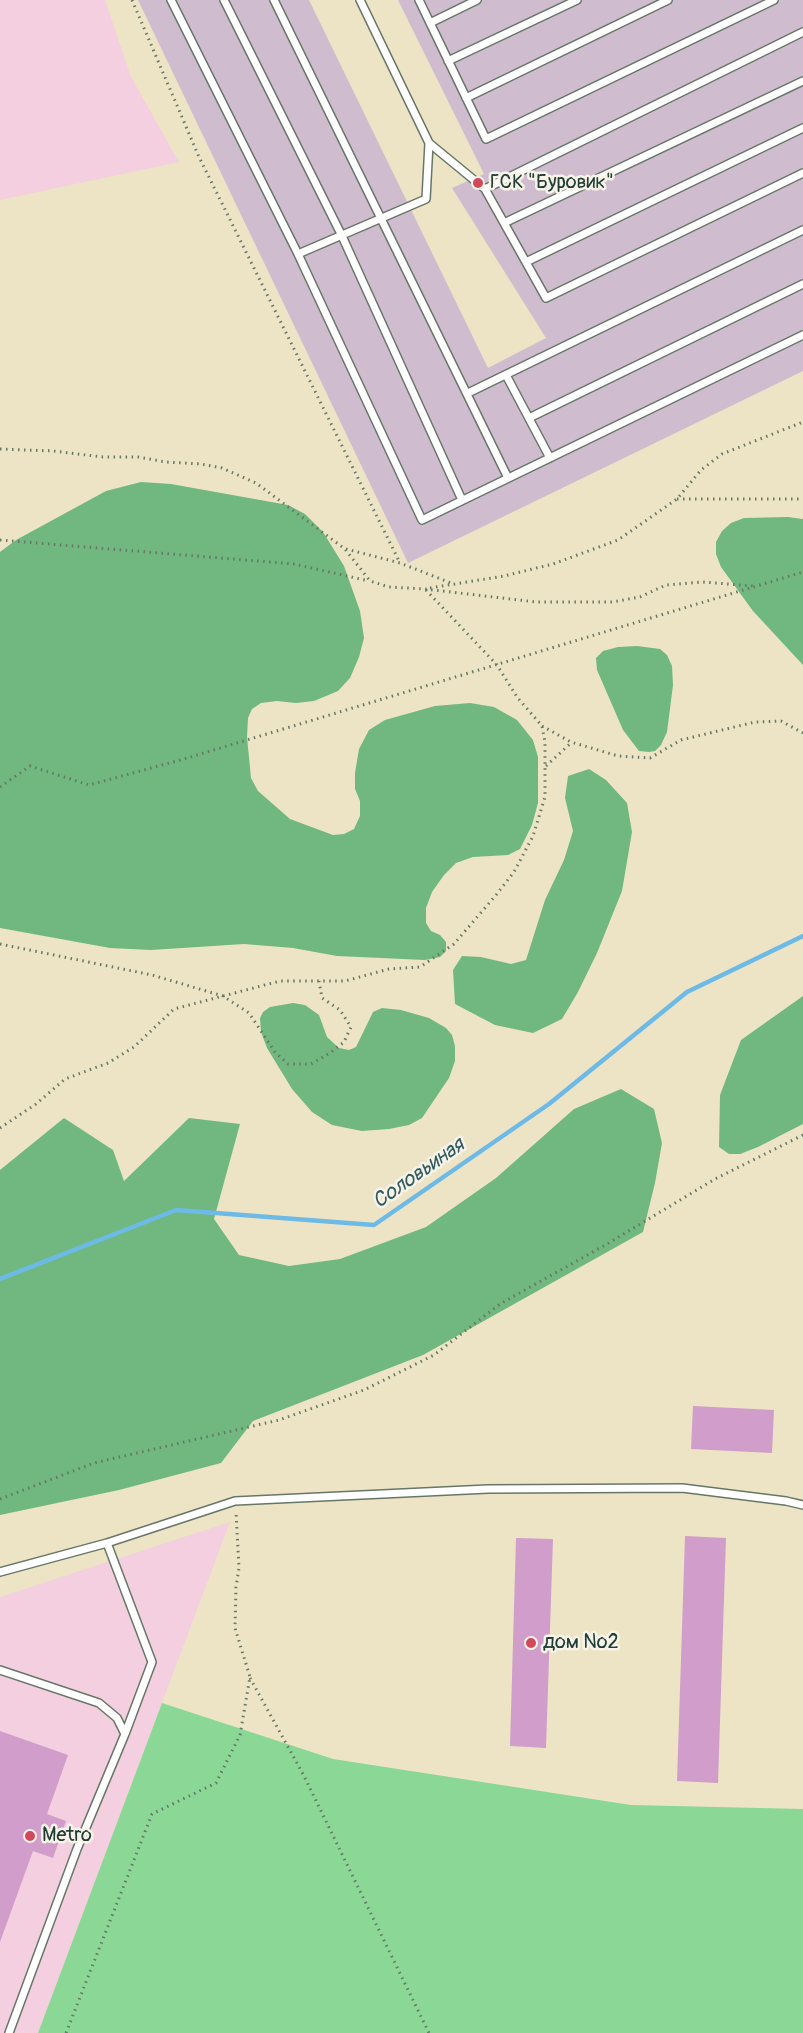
<!DOCTYPE html>
<html>
<head>
<meta charset="utf-8">
<style>
  body { margin:0 }
  canvas { display:block; background:#ece4c5 }
</style>
</head>
<body>
<canvas width="803" height="2033"></canvas>
<script>
const ctx = document.querySelector('canvas').getContext('2d');
ctx.lineJoin = 'round';
function paint(path, color) { ctx.fillStyle = color; ctx.fill(path, 'evenodd'); }
const toPath = rows => new Path2D(rows.map(r => 'M' + r).join(''));
function trace(path, color, width, dash) { ctx.strokeStyle = color; ctx.lineWidth = width; ctx.lineCap = dash ? 'butt' : 'round'; ctx.setLineDash(dash || []); ctx.stroke(path); }
function write(font, color, halo, rows, align = 'center') {
  ctx.font = font + ' Pangolin,sans-serif'; ctx.lineWidth = 5; ctx.setLineDash([]); ctx.textBaseline = 'middle'; ctx.strokeStyle = halo; ctx.fillStyle = color; for (const [text, x, y, turn = 0] of rows) {
    ctx.save(); ctx.translate(x, y); ctx.rotate((+turn || 0) * Math.PI / 180); ctx.textAlign = isNaN(turn) ? turn : align; if (halo) ctx.strokeText(text, 0, 0); ctx.fillText(text, 0, 0); ctx.restore();
  }
}
const built = toPath([
  [0,0,105,0,131,77,179,162,0,200],
  [230,1522,38,2033,0,2033,0,1597]
]);
const industrial = toPath([
  [138,0,309,0,488,368,546,338,452,188,484,174,398,0,803,0,803,371,408,563]
]);
const green = toPath([
  [162,1703,333,1759,631,1805,803,1809,803,2033,38,2033]
]);
const forest = toPath([
  [141,482,171,484,288,505,305,514,323,532,344,566,360,611,364,638,359,657,350,678,338,691,314,701,296,703,277,701,261,703,252,709,248,718,247,737,251,778,258,791,290,819,333,835,344,834,354,829,360,816,360,801,355,789,355,773,359,749,369,730,385,720,435,706,470,703,494,707,517,720,533,740,538,757,538,803,532,825,520,849,508,855,473,857,456,863,444,875,432,892,426,908,426,923,431,931,440,935,446,942,446,951,440,957,425,960,337,956,293,948,244,944,151,950,110,948,0,928,0,552,16,540,106,491],
  [788,517,803,519,803,665,753,611,721,567,716,554,716,542,722,531,731,523,744,518],
  [637,646,660,649,667,655,672,666,673,685,667,732,661,745,655,751,649,752,639,751,623,730,597,670,596,658,603,651,618,647],
  [589,769,606,780,627,803,632,832,622,891,597,953,578,992,562,1019,533,1033,495,1025,455,1004,453,970,462,956,481,957,511,964,526,960,545,900,564,860,573,831,565,798,568,776],
  [803,996,803,1124,758,1147,740,1154,729,1154,719,1147,720,1095,741,1040],
  [293,1003,305,1005,319,1015,327,1037,339,1048,349,1050,356,1047,373,1012,382,1008,401,1010,429,1018,446,1028,452,1035,455,1046,455,1061,449,1078,422,1118,409,1125,389,1129,362,1131,332,1125,312,1112,292,1089,267,1048,261,1032,260,1018,263,1012,270,1007],
  [621,1089,654,1109,662,1143,655,1183,643,1232,423,1355,253,1421,221,1463,119,1490,0,1515,0,1170,64,1118,113,1150,124,1181,189,1118,240,1124,214,1219,239,1255,289,1266,340,1259,426,1227,496,1178,574,1109]
]);
const stream = toPath([
  [0,1279,176,1210,374,1225,549,1104,687,992,803,936]
]);
const building = toPath([
  [693,1406,774,1410,772,1453,691,1449],
  [685,1536,726,1538,718,1783,677,1781],
  [516,1538,553,1539,546,1748,510,1746],
  [0,1731,68,1755,47,1814,66,1821,53,1858,33,1851,0,1942]
]);
const path = toPath([
  [132,0,199,157,400,563],
  [0,449,53,451,103,457,138,457,166,462,201,464,222,468,256,483,345,549,370,581,389,587,425,589,536,602,612,602,640,597,666,585,703,582,753,586],
  [677,499,803,499],
  [0,540,294,564,369,581],
  [346,549,400,563,451,583],
  [430,588,504,576,553,564,618,540,677,499,701,470,722,454,803,422],
  [542,726,571,742,618,756,650,758,681,740,755,722,781,721,803,733],
  [546,766,571,743],
  [0,787,30,766,89,785,184,759,803,572],
  [0,944,152,975,223,996,249,1013,275,1052,288,1064,311,1064,330,1053,344,1042,351,1027,340,1010,322,998,319,981],
  [0,1128,36,1104,65,1079,108,1063,134,1047,174,1009,280,981,345,981,389,969,420,967,454,944,496,895,514,872,533,836,545,797,545,742,542,726,517,697,497,665,425,589],
  [0,1499,94,1463,279,1420,364,1390,434,1355,500,1304,607,1244,715,1179,803,1135],
  [250,1678,304,1776,429,2033],
  [66,2033,152,1814,216,1783,240,1735,250,1677,235,1628,236,1587,239,1568,236,1512]
]);
const lane = toPath([
  [171,0,298,254,422,520,803,335],
  [224,0,342,236,462,500],
  [274,0,508,478],
  [360,0,429,143,485,189,546,298,803,173],
  [419,0,486,139,774,0],
  [430,23,477,0],
  [448,61,577,0],
  [466,98,668,0],
  [485,189,803,32],
  [504,223,803,81],
  [298,254,426,199,429,143],
  [526,262,803,128],
  [506,375,550,458],
  [468,393,803,230],
  [529,418,803,284],
  [0,1572,107,1543,235,1501,488,1489,682,1488,786,1501,803,1505],
  [0,1670,99,1703,117,1718,125,1734],
  [9,2033,77,1849,125,1734,152,1662,107,1543]
]);
const markers = [
  [478,183,6,"#d1495b"],
  [531,1643,6,"#d1495b"],
  [30,1836,6,"#d1495b"]
];
const poiNames = [
  ["ГСК \"Буровик\"",490,183],
  ["дом №2",543,1643],
  ["Metro",42,1836]
];
const waterNames = [
  ["Соловьиная",419,1174,-35]
];
paint(built, '#f3cfe0');
paint(industrial, '#cfbdcf');
paint(green, '#8bd896');
paint(forest, '#70b87f');
trace(stream, '#6dbae7', 4.5);
paint(building, '#d19ecb');
trace(lane, '#677767', 10);
trace(path, '#677767', 3, [1.5, 4.5]);
trace(lane, '#fff', 7);
for (const [x, y, r, color] of markers) { const dot = new Path2D(); dot.arc(x, y, r, 0, 2 * Math.PI); ctx.fillStyle = color; ctx.fill(dot); trace(dot, '#f7f3e8', 2); }
write('20px', '#1f3d34', '#f7f3e8', poiNames, 'left');
write('italic 21px', '#325c61', '#f7f3e8', waterNames);
</script>
</body>
</html>
